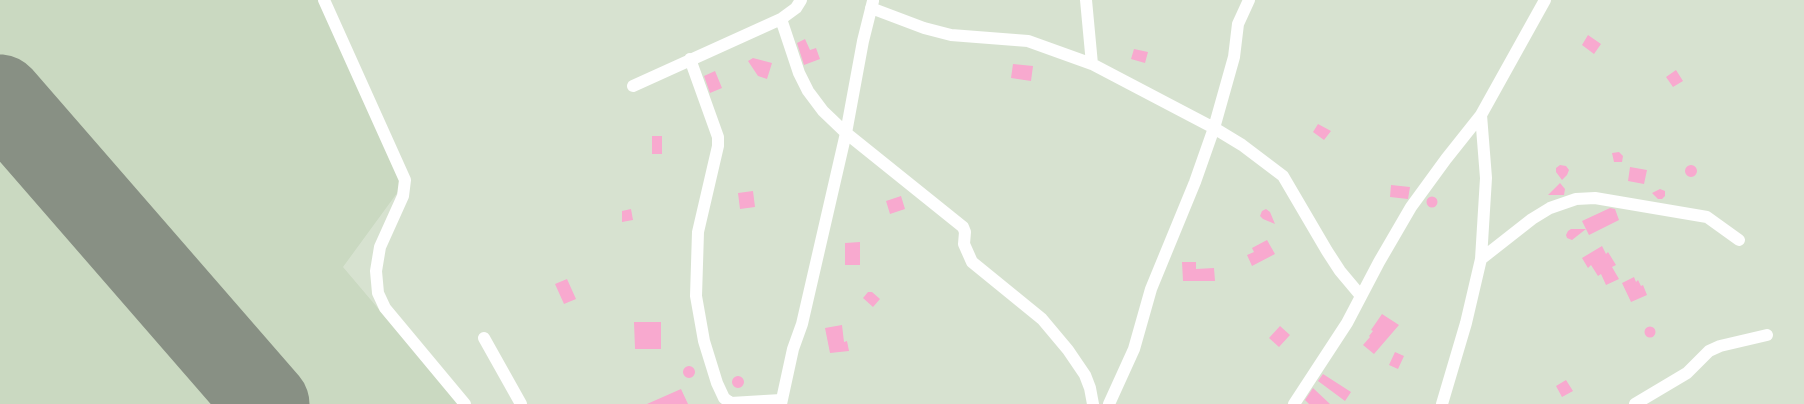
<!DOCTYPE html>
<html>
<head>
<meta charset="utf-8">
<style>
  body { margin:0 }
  canvas { display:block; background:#d7e2d0 }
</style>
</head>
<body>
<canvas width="1804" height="404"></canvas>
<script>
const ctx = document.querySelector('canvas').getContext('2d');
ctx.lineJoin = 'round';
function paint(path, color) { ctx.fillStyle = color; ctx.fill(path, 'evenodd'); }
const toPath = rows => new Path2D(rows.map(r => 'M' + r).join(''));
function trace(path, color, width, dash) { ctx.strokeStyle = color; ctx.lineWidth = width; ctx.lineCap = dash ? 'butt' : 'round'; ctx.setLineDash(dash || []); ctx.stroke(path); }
const built = toPath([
  [0,0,321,0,402,183,400,189,343,267,459,404,0,404]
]);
const runway = toPath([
  [0,97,267,404]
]);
const building = toPath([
  [1588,35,1601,44,1594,54,1582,45],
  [805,39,810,50,816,48,820,59,804,65,797,43],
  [1134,49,1148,52,1145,63,1131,59],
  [753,58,772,63,767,79,758,76,748,61],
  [1013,64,1033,66,1031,81,1011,78],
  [1676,70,1683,81,1673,87,1666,77],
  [715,71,722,88,710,93,704,76],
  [1318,124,1331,131,1324,140,1313,132],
  [652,136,662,136,662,154,652,154],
  [1619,152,1623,156,1622,162,1614,162,1612,153],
  [1560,165,1566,166,1569,170,1567,175,1562,180,1556,172,1556,168],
  '1685 171a6 6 0 1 1 12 0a6 6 0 1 1-12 0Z',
  [1630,167,1647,170,1644,184,1628,181],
  [1560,183,1565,189,1564,195,1548,195],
  [1391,185,1410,187,1408,199,1390,197],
  [1660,189,1665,191,1665,196,1662,199,1658,199,1652,193],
  [753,191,755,207,740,209,738,193],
  [901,196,905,209,890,214,886,201],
  '1426.5 202a5.5 5.5 0 1 1 11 0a5.5 5.5 0 1 1-11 0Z',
  [1610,208,1615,209,1619,220,1589,235,1582,221],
  [631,209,633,220,622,222,622,211],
  [1266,209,1270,212,1275,224,1263,219,1260,216,1262,211],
  [1571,229,1586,229,1572,240,1567,238,1566,235,1568,231],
  [1267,240,1275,254,1252,266,1247,255,1254,252,1252,248],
  [860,242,860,265,845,265,845,243],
  [1602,246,1606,254,1608,252,1616,265,1612,267,1619,279,1606,285,1601,274,1598,276,1591,265,1588,268,1582,258],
  [1182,262,1196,262,1196,269,1214,268,1215,281,1183,281],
  [1634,277,1636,282,1638,280,1641,286,1643,285,1647,295,1631,302,1622,283],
  [567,279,576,299,564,304,555,284],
  [868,292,872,292,880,299,873,307,863,298],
  [1382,314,1399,325,1374,354,1363,345,1370,337,1369,336,1373,331,1371,330],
  [634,322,661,322,661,349,635,349],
  [842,325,844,342,847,341,849,351,830,353,825,328],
  [1280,326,1290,335,1279,347,1269,338],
  '1644.5 332a5.5 5.5 0 1 1 11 0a5.5 5.5 0 1 1-11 0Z',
  [1395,352,1404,356,1398,369,1389,365],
  '683 372a6 6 0 1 1 12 0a6 6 0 1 1-12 0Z',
  [1323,374,1351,392,1345,401,1318,381],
  '732 382a6 6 0 1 1 12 0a6 6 0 1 1-12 0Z',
  [1566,380,1573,391,1562,397,1556,386],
  [1313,388,1330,404,1309,404,1305,400],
  [681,389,688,404,647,404]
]);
const minor = toPath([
  [324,0,405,180,403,196,380,247,376,271,378,293,385,308,465,404],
  [1086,0,1092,64],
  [871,8,924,28,951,35,1028,41,1092,64,1214,128,1242,145,1283,176,1327,251,1340,271,1361,296],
  [781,19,799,73,808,91,823,111,846,133,963,227,965,232,964,244,972,262,1042,319,1068,350,1085,375,1090,388,1093,404],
  [690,59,718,137,718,146,698,232,696,296,704,341,717,383,724,398,728,401,731,403,781,400],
  [633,86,781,19,796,8,801,0],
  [1481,115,1545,0],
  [1481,259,1532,219,1550,208,1576,199,1595,198,1707,217,1739,240],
  [484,338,521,404],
  [781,404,793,349,802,324,846,133,863,41,873,1],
  [1109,404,1134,349,1151,289,1195,182,1214,128,1234,57,1238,24,1249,0],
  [1294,404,1347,323,1379,262,1411,207,1446,159,1481,115,1486,178,1481,259,1466,323,1442,404],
  [1635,404,1687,373,1709,351,1720,346,1767,335]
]);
paint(built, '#cad9c1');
trace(runway, '#889084', 85);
paint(building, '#f8a9cf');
trace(minor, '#fff', 12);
</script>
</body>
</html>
